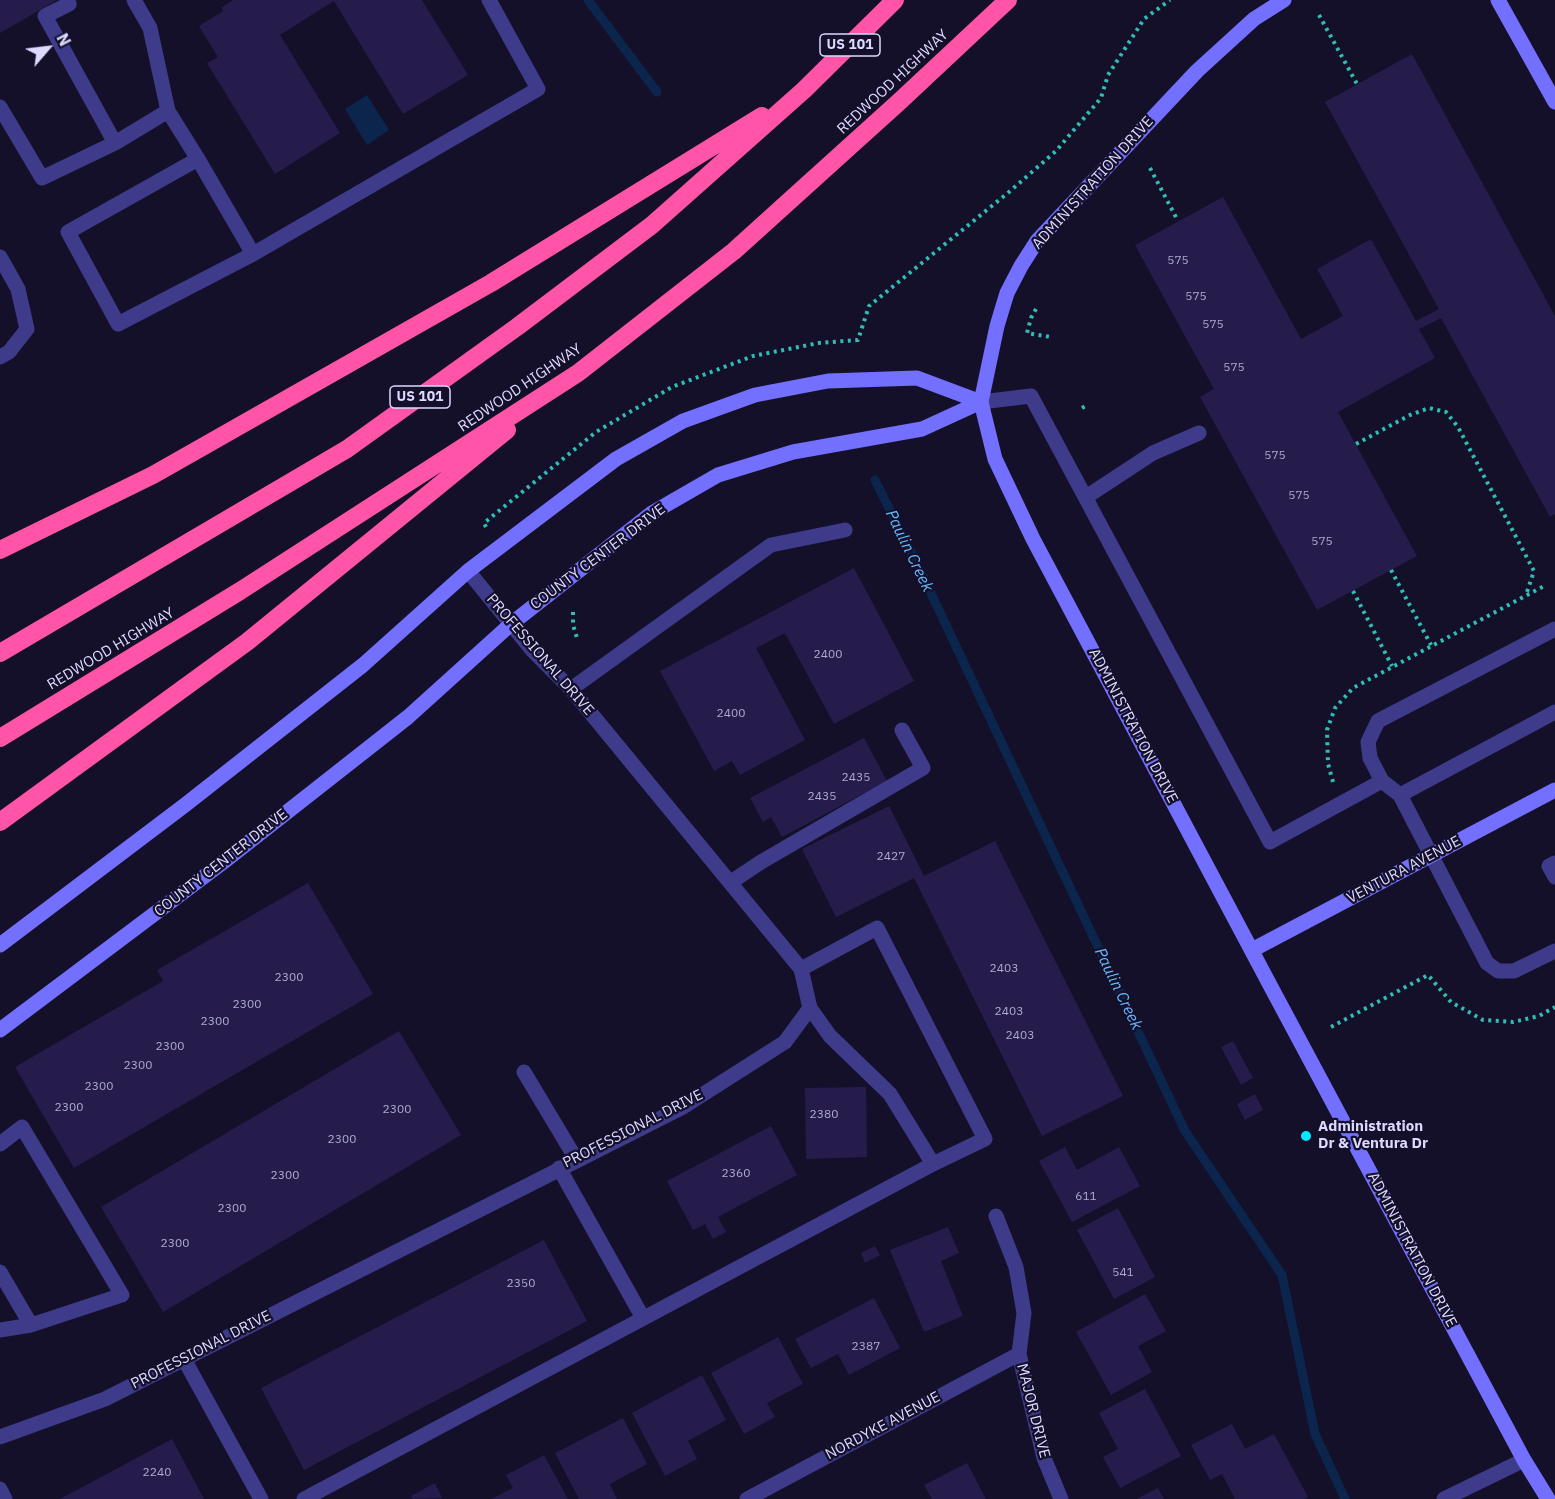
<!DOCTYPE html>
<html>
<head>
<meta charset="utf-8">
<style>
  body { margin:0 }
  #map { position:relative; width:1555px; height:1499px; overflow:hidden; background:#14102a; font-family:"IBM Plex Sans",sans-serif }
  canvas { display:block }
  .north { position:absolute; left:18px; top:18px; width:60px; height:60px; -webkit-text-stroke:4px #14102a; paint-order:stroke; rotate:62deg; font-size:16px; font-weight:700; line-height:24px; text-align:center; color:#ddd9ff }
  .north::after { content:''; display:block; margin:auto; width:21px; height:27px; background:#ddd9ff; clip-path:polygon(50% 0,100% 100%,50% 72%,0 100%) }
</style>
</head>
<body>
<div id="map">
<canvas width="1555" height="1499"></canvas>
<div class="north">N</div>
</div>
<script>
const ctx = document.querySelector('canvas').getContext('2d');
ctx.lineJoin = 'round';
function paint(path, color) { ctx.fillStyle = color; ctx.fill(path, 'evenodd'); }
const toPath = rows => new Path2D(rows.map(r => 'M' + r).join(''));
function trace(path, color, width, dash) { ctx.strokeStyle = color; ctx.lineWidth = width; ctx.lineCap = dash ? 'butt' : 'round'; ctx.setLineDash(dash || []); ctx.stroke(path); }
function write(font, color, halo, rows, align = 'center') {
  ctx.font = font + ' "IBM Plex Sans",sans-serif'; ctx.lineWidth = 4.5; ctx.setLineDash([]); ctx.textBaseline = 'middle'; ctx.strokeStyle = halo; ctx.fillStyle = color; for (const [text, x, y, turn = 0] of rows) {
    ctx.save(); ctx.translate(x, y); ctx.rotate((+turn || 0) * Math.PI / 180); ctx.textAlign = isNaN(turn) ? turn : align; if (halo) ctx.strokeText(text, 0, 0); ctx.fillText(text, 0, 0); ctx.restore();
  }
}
const water = toPath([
  [367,95,389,130,367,145,345,109]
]);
const stream = toPath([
  [588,0,657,92],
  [875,480,920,570,1185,1131,1282,1275,1315,1434,1345,1499]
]);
const building = toPath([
  [0,0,57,0,0,33],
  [233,0,422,0,468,75,403,114,334,1,280,35,340,133,275,174,207,63,218,57,199,26,223,11,222,7],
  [1412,54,1555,316,1555,514,1550,517,1441,318,1419,329,1435,358,1338,412,1417,556,1317,610,1200,397,1214,389,1135,245,1223,197,1301,339,1343,316,1317,269,1371,239,1416,321,1439,309,1325,102],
  [854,568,914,681,834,724,785,633,756,648,805,740,740,775,732,761,714,771,660,671],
  [864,738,887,781,782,837,771,817,763,822,750,798],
  [889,806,924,876,995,841,1123,1096,1042,1136,914,878,836,917,802,849],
  [308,883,373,994,74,1168,15,1067,163,981,157,970],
  [399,1031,461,1135,163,1312,101,1207],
  [1233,1041,1253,1078,1241,1085,1221,1047],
  [866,1087,867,1157,806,1159,805,1088],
  [1255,1094,1263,1110,1245,1120,1237,1104],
  [771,1126,797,1175,718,1217,726,1232,713,1239,705,1224,693,1230,667,1181],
  [1065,1147,1077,1170,1119,1147,1140,1186,1072,1222,1039,1161],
  [1118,1208,1155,1277,1114,1299,1077,1230],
  [948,1227,959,1253,941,1261,963,1316,924,1332,890,1250],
  [544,1240,587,1321,304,1470,261,1388],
  [875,1246,880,1255,865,1263,861,1253],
  [1145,1294,1166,1331,1138,1346,1152,1372,1111,1395,1076,1332],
  [874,1298,900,1348,849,1375,838,1354,811,1368,795,1339],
  [778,1337,803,1384,767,1403,775,1417,744,1434,711,1373],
  [702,1375,726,1420,688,1441,697,1459,665,1476,632,1413],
  [1145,1389,1181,1456,1120,1488,1103,1457,1118,1449,1099,1413],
  [623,1418,647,1464,610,1484,617,1499,579,1499,555,1453],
  [1232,1424,1245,1449,1274,1434,1308,1497,1304,1499,1235,1499,1222,1474,1210,1480,1191,1445],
  [172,1439,204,1499,60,1499],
  [544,1455,568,1499,492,1499,513,1488,506,1475],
  [967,1463,986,1499,932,1499,924,1485],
  [435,1483,442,1498,413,1499,411,1496],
  [1158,1488,1164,1499,1136,1499]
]);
const path = toPath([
  [1319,15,1357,84],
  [1150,168,1178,221],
  [1036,309,1031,318,1027,333,1051,337],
  [1082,408,1087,405],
  [1356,444,1410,415,1429,408,1446,412,1458,427,1534,571,1526,595],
  [486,527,484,523,596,432,672,387,753,356,819,343,858,340,869,306,1009,192,1056,151,1101,98,1108,75,1144,19,1170,0],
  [1391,570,1431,645],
  [1353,591,1392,666],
  [573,612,573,625,577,638],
  [1333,782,1328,764,1327,730,1335,708,1353,688,1544,586],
  [1331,1027,1428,975,1451,1002,1483,1020,1513,1022,1539,1016,1555,1007]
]);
const lane = toPath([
  [0,107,42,178,115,143,45,16,69,4,68,0],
  [168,111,198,159],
  [115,143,168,111,150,28,134,0],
  [253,254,198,159,68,232,118,324,253,254,538,89,489,0],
  [0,257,18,289,27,329,9,352,0,357],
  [981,402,1031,396,1270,842,1382,781],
  [1086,497,1153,453,1199,433],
  [1555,629,1378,721,1368,742,1370,758,1382,781,1400,795,1487,963,1498,971,1514,971,1555,951],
  [571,689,771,545,845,530],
  [1400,795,1555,712],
  [1555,863,1549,866,1555,877],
  [731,882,761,862,923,768,902,730],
  [810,1008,830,1036,890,1094,933,1164],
  [524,1072,576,1159],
  [0,1144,22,1127,122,1295,31,1325,0,1330],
  [559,1168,643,1318],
  [0,1272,31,1325],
  [184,1359,261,1499],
  [0,1489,5,1499],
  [304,1499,933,1164,985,1139,877,928,801,969],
  [1444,1499,1524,1460]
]);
const street = toPath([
  [996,1216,1016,1267,1024,1313,1019,1354,1044,1458,1061,1499],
  [0,1437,105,1399,683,1107,785,1042,810,1008,801,969,571,689,533,651,468,571],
  [747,1499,1019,1354]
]);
const secondary = toPath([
  [1284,0,1254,19,1197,71,1037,241,1021,266,1007,293,997,326,981,402,995,459,1033,539,1271,987,1524,1460,1548,1499],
  [1498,0,1555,102],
  [0,945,185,805,363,665,468,571,616,459,683,421,755,395,828,381,917,378,981,402],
  [1252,950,1555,790],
  [0,1030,226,860,408,717,511,624,652,513,718,475,793,452,922,429,981,402]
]);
const highway = toPath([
  [0,550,153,475,491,283,762,116],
  [0,653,347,449,517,327,652,225,804,90,895,0],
  [0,738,240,591,578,373,734,251,900,101,1008,0],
  [0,822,247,642,507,430]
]);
const markers = [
  [1306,1136,6,"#05e8ff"]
];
const numberNames = [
  ["575",1178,261],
  ["575",1196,297],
  ["575",1213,325],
  ["575",1234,368],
  ["575",1275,456],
  ["575",1299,496],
  ["575",1322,542],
  ["2400",828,655],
  ["2400",731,714],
  ["2435",856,778],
  ["2435",822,797],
  ["2427",891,857],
  ["2403",1004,969],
  ["2300",289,978],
  ["2300",247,1005],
  ["2403",1009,1012],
  ["2300",215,1022],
  ["2403",1020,1036],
  ["2300",170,1047],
  ["2300",138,1066],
  ["2300",99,1087],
  ["2300",69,1108],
  ["2300",397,1110],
  ["2380",824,1115],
  ["2300",342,1140],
  ["2360",736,1174],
  ["2300",285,1176],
  ["611",1086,1197],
  ["2300",232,1209],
  ["2300",175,1244],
  ["541",1123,1273],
  ["2350",521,1284],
  ["2387",866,1347],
  ["2240",157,1473]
];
const shields = [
  [850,45,60],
  [420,397,60]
];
const shieldNames = [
  ["US 101",850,45],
  ["US 101",420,397]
];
const streetNames = [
  ["REDWOOD HIGHWAY",893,82,-43],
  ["ADMINISTRATION DRIVE",1093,183,-48],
  ["REDWOOD HIGHWAY",520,388,-34],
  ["COUNTY CENTER DRIVE",598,557,-37],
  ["REDWOOD HIGHWAY",111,649,-31],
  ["PROFESSIONAL DRIVE",540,655,49],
  ["ADMINISTRATION DRIVE",1133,726,62],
  ["COUNTY CENTER DRIVE",221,863,-38],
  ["VENTURA AVENUE",1404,870,-28],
  ["PROFESSIONAL DRIVE",633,1129,-27],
  ["ADMINISTRATION DRIVE",1412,1250,62],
  ["PROFESSIONAL DRIVE",201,1350,-27],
  ["MAJOR DRIVE",1033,1411,76],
  ["NORDYKE AVENUE",883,1426,-28]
];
const poiNames = [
  ["Administration",1318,1127],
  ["Dr & Ventura Dr",1318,1144]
];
const waterNames = [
  ["Paulin Creek",909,551,64],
  ["Paulin Creek",1118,989,64]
];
paint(water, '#0c254d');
trace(stream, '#0c254d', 9);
paint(building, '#251c4b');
trace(path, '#2fbeb4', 4, [3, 4.5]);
trace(lane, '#3d3b8a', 15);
trace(street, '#3d3b8a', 15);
trace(secondary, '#7370ff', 15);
trace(highway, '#ff54a8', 18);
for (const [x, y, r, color] of markers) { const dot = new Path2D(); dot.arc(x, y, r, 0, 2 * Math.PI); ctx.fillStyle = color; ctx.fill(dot); trace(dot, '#14102a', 2); }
write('12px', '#afaad2', null, numberNames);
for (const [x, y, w] of shields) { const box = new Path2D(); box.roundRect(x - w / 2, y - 11, w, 22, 4.5); ctx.fillStyle = '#14102a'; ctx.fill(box); trace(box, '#ddd9ff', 1.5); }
write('bold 14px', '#ddd9ff', null, shieldNames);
write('15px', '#ddd9ff', '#14102a', streetNames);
write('bold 15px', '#ddd9ff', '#14102a', poiNames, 'left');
write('italic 16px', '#67baff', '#14102a', waterNames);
</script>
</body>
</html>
